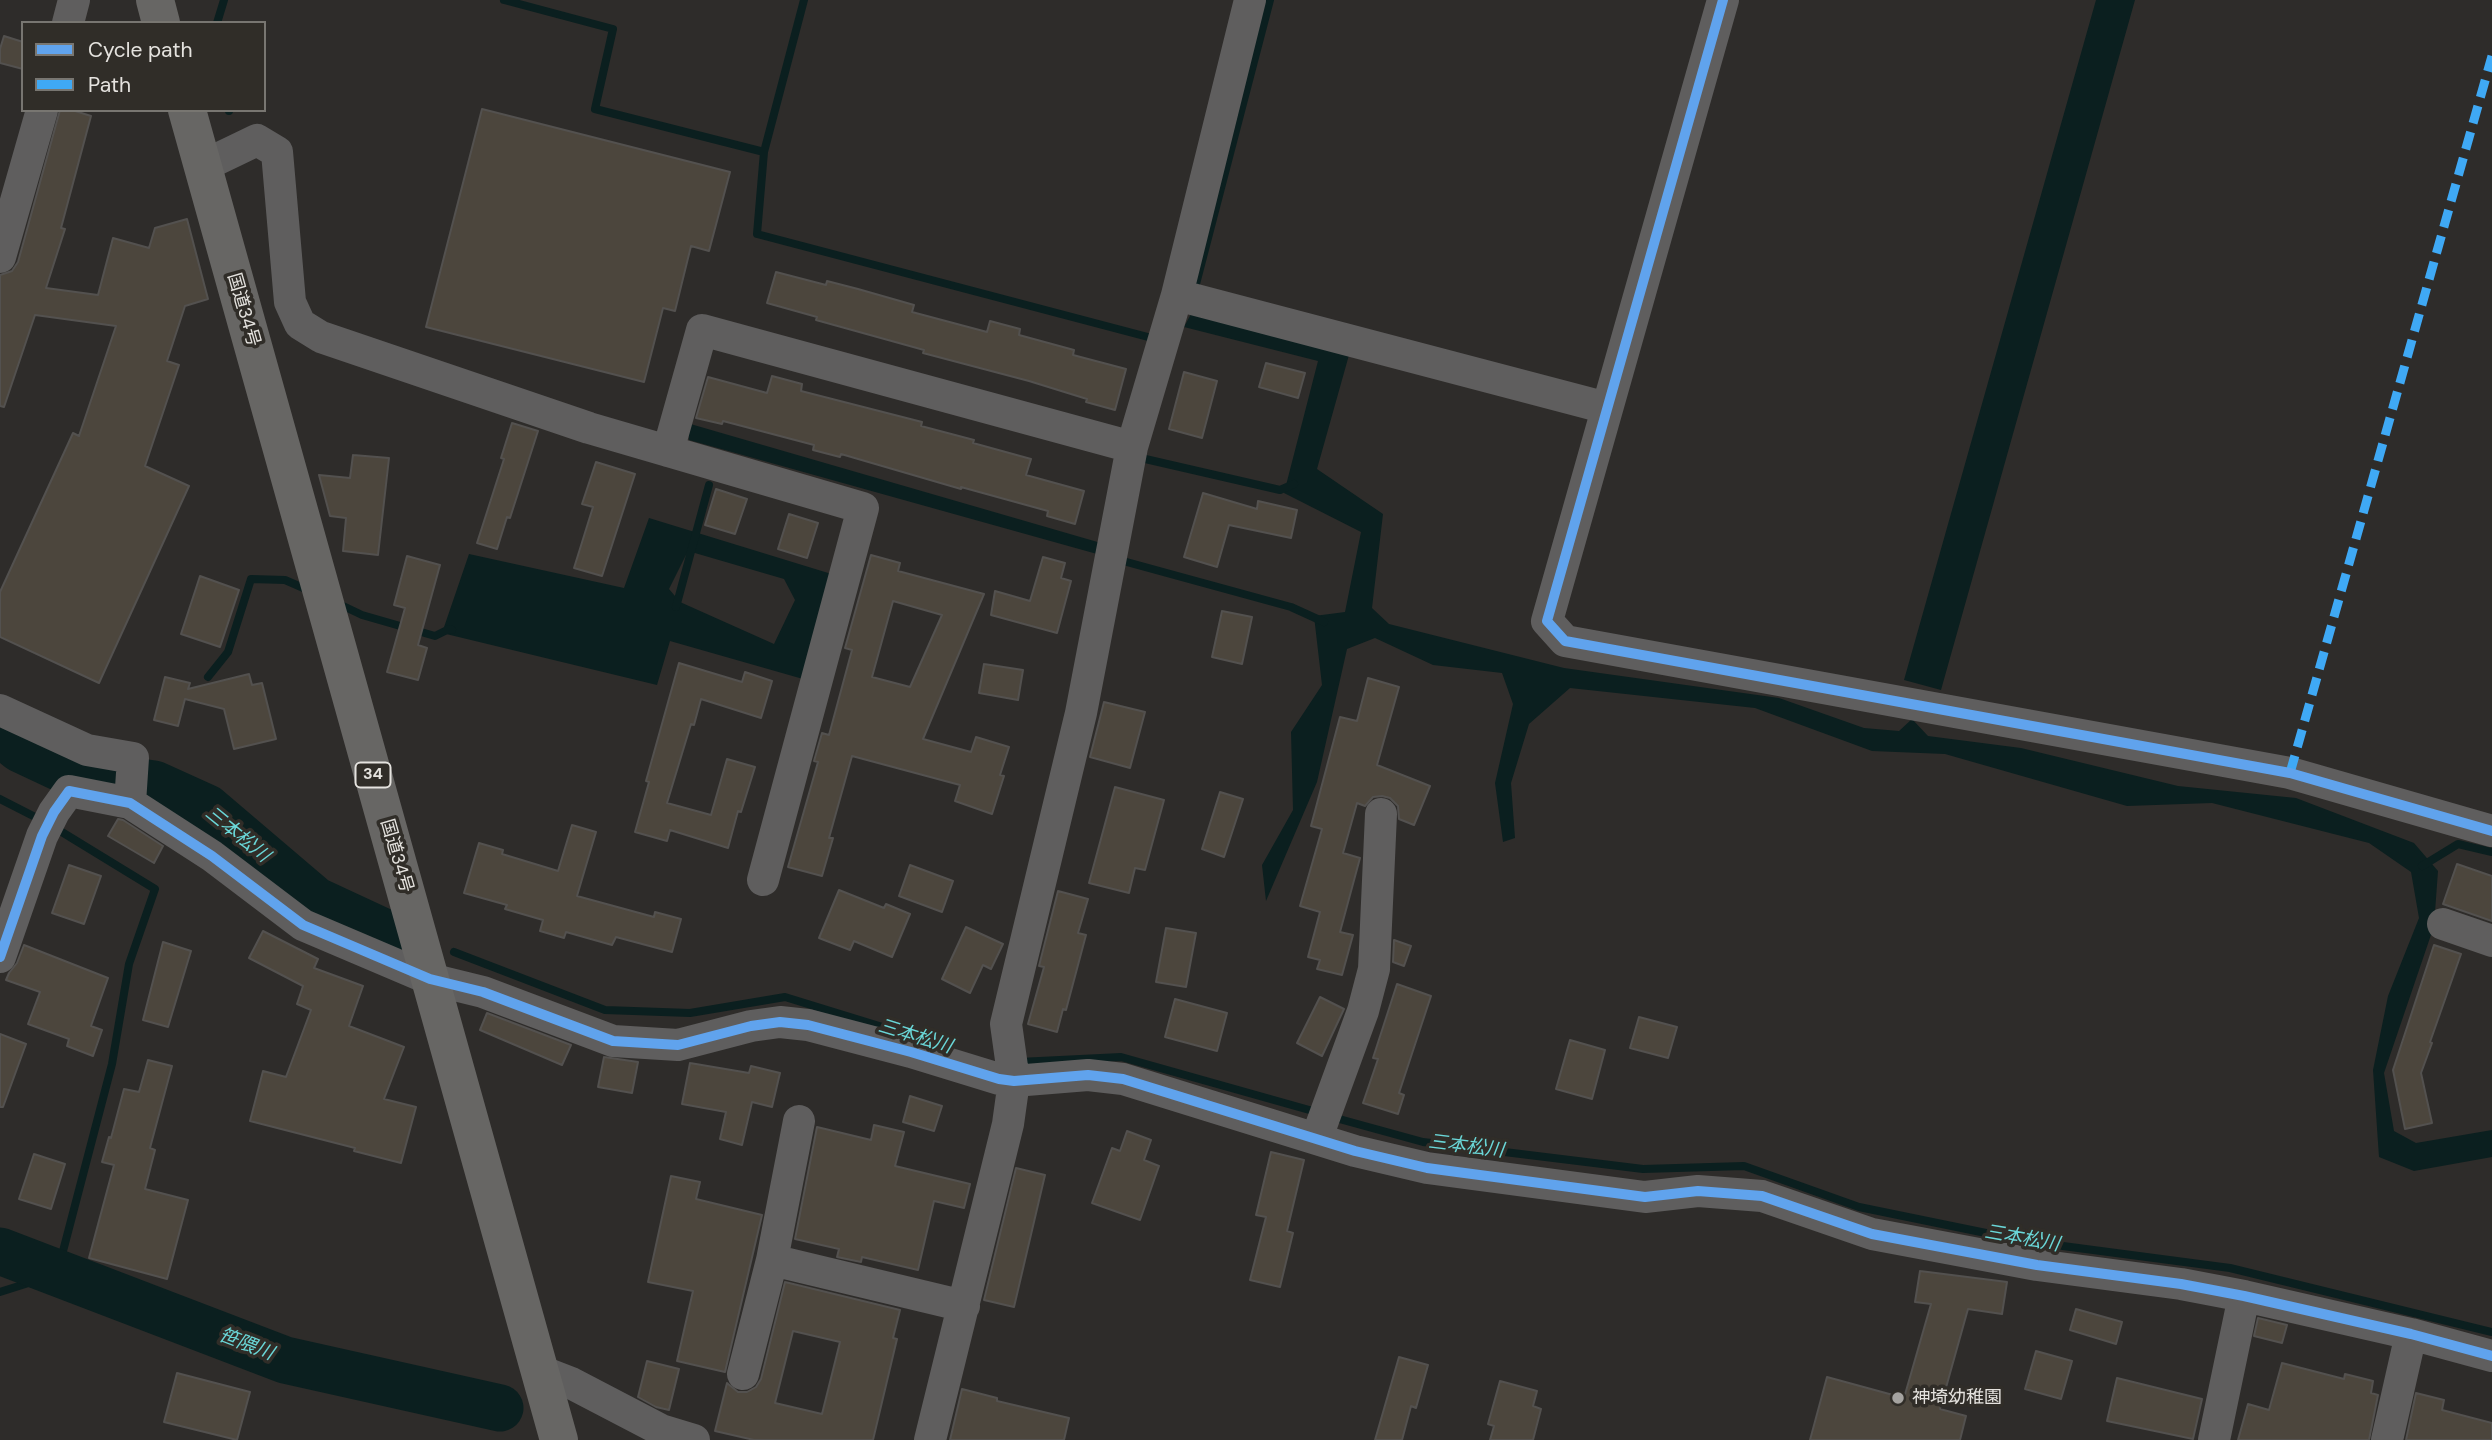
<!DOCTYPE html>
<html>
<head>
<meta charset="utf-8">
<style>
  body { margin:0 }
  #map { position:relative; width:2492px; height:1440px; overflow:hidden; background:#2e2c2a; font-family:"DM Sans",sans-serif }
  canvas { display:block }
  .legend { position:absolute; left:21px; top:21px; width:245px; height:91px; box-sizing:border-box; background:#302d28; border:2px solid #787671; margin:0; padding:9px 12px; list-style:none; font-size:21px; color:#e5e3df }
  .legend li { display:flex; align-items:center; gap:14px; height:35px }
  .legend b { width:35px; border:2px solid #787671 }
</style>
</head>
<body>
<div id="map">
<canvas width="2492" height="1440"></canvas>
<ul class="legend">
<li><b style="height:9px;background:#60a3ed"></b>Cycle path</li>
<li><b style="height:9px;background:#3fa9f5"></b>Path</li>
</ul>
</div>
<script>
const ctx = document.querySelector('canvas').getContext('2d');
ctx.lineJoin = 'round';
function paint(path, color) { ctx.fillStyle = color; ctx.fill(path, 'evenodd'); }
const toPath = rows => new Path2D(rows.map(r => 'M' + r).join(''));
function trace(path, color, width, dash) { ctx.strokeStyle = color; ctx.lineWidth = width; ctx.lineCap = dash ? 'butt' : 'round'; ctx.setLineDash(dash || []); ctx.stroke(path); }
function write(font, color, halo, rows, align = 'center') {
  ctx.font = font + ' "DM Sans","Noto Sans JP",sans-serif'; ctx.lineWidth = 7; ctx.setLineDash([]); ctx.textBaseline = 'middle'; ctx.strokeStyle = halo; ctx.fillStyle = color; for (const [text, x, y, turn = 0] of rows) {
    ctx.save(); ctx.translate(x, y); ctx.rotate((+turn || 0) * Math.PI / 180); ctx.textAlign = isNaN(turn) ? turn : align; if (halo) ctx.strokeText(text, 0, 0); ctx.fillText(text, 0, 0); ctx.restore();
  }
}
const water = toPath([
  [2096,0,2135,0,1941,690,1904,680],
  [1191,314,1349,355,1317,469,1383,514,1372,608,1389,624,1564,668,1779,698,1864,728,1899,731,1912,719,1928,736,2021,748,2178,786,2296,798,2414,843,2438,871,2434,926,2384,1073,2394,1131,2416,1143,2492,1130,2492,1157,2414,1171,2379,1157,2373,1070,2388,996,2419,918,2411,872,2369,843,2212,803,2127,806,1945,754,1872,751,1755,708,1570,688,1529,724,1511,783,1515,838,1503,842,1495,783,1513,704,1502,673,1433,665,1375,638,1347,649,1317,782,1266,901,1262,865,1293,810,1291,732,1322,685,1314,616,1345,612,1361,532,1284,493,1318,361,1184,327],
  [687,423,1101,543,1097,554,689,440],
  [649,518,838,576,810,681,670,641,657,685,442,633,469,554,624,588],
  [688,551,784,579,795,600,774,644,680,602,669,589]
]);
const stream = toPath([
  [504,0,613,29,595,109,764,152,757,234,1148,337],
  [217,23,224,0],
  [229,110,229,111],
  [764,152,804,0],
  [1196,284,1270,0],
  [1141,458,1280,490,1294,484],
  [1123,561,1291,607,1324,622],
  [339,604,362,615,435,636,449,629,452,630],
  [676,607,709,485],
  [208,677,228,652,251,579,285,580,308,590],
  [0,799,41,820],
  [2422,866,2458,844,2492,852],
  [454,952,605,1010,690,1013,785,997,915,1037],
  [1019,1062,1121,1057,1320,1113],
  [1332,1117,1423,1142,1643,1169,1744,1166,1859,1207,2025,1241,2230,1268,2492,1332],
  [0,1292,57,1274,112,1064,129,964,155,889,52,826]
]);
const river = toPath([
  [0,733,20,749,69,772,154,784,207,808,315,900,386,933],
  [0,1251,285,1360,500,1408]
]);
const building = toPath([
  [4,36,23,42,23,69,0,63,0,49,4,36],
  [482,109,730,172,709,251,691,246,675,311,663,308,644,382,426,327,482,109],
  [60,110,72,110,91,116,61,228,65,229,46,288,98,295,113,238,149,248,155,228,187,219,208,299,185,306,167,361,179,365,145,466,189,486,99,683,0,637,0,592,73,433,79,436,116,326,35,315,4,407,0,406,0,275,12,271,18,262,60,110],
  [776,272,826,285,827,281,858,289,914,305,912,312,987,332,990,321,1020,329,1019,335,1074,350,1073,355,1126,369,1115,410,1086,402,1087,399,1029,381,923,353,924,350,816,320,817,317,767,303,776,272],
  [1266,363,1305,373,1298,398,1259,387,1266,363],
  [1184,372,1217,381,1202,438,1169,429,1184,372],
  [772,376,802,384,801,391,922,422,921,426,974,440,973,443,1031,459,1026,475,1084,491,1075,524,1047,516,1048,511,961,487,961,489,841,454,840,457,813,450,814,445,723,421,722,424,696,418,708,377,767,393,772,376],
  [512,423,538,431,510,518,507,517,497,549,477,543,504,459,501,458,512,423],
  [353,455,389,458,378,555,343,551,346,518,330,516,319,475,350,478,353,455],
  [596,462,635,474,602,576,574,568,593,507,582,504,596,462],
  [716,489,747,499,735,534,705,525,716,489],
  [1203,493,1257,509,1258,501,1297,510,1291,538,1229,525,1217,567,1184,557,1203,493],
  [789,514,818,523,807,558,778,549,789,514],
  [871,555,900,563,898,571,984,594,923,739,971,752,976,737,1009,747,1000,775,1004,776,992,814,955,801,960,785,852,756,829,838,833,838,822,876,788,867,818,762,814,761,822,733,829,735,852,650,845,648,871,555],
  [893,601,942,615,910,687,872,677,893,601],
  [407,556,440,565,418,645,427,648,418,680,387,672,405,608,394,605,407,556],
  [1043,557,1065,563,1061,578,1071,581,1057,633,991,615,995,591,1030,601,1043,557],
  [200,576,239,590,220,647,181,634,200,576],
  [1222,611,1252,617,1242,664,1212,657,1222,611],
  [679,663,742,682,745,672,772,681,761,718,701,699,694,725,691,724,667,803,711,815,727,759,755,767,741,812,738,811,728,848,670,830,667,841,635,832,649,782,646,781,679,663],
  [984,664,1023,670,1018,700,979,693,984,664],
  [249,674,252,685,262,683,276,739,234,749,224,709,185,699,178,726,154,720,165,677,190,683,188,689,249,674],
  [1368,678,1399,687,1377,765,1430,786,1414,825,1399,819,1398,806,1390,798,1382,796,1373,797,1365,806,1357,803,1343,853,1360,858,1340,932,1353,935,1342,975,1317,969,1320,960,1308,957,1320,912,1300,906,1322,829,1311,826,1340,717,1357,721,1368,678],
  [1104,702,1145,712,1130,768,1090,757,1104,702],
  [1115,787,1164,800,1145,870,1135,868,1129,893,1089,883,1115,787],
  [1220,792,1243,799,1224,857,1202,849,1220,792],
  [118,819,123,820,163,846,154,863,108,836,118,819],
  [572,825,596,832,577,896,654,917,655,912,681,919,672,952,616,937,612,945,566,932,564,938,540,931,543,920,505,909,507,905,464,893,479,843,503,850,502,854,558,871,572,825],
  [2457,864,2492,876,2492,921,2443,904,2457,864],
  [69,865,101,876,84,924,52,913,69,865],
  [910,865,953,881,942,912,899,896,910,865],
  [839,890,884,908,886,904,910,914,892,957,854,941,850,950,819,938,839,890],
  [1058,891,1088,899,1078,933,1086,935,1066,1010,1063,1009,1057,1032,1028,1024,1044,967,1039,966,1058,891],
  [966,927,1003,944,991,969,983,965,970,993,942,979,966,927],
  [1166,928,1196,933,1186,987,1156,982,1166,928],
  [263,931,318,959,314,968,363,986,349,1026,404,1047,384,1099,416,1107,401,1163,354,1151,355,1148,250,1121,263,1071,286,1077,311,1010,297,1004,303,986,249,958,263,931],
  [1394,940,1411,946,1404,966,1393,962,1394,940],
  [163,942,191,951,168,1027,143,1020,163,942],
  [24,945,108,978,91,1026,102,1030,93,1056,67,1046,69,1039,28,1024,40,992,6,980,9,973,17,963,24,945],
  [2434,945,2461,954,2430,1042,2432,1043,2421,1073,2432,1123,2405,1129,2393,1070,2434,945],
  [1397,984,1431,996,1399,1093,1404,1095,1398,1114,1363,1103,1378,1059,1373,1058,1397,984],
  [1320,997,1344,1009,1322,1056,1297,1043,1320,997],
  [1175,999,1227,1013,1217,1051,1165,1037,1175,999],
  [487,1013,571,1045,562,1065,480,1030,487,1013],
  [1639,1017,1677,1027,1668,1058,1630,1048,1639,1017],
  [0,1034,26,1044,3,1107,0,1107,0,1034],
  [1570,1040,1605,1050,1592,1099,1556,1089,1570,1040],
  [604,1057,638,1062,632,1093,598,1087,604,1057],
  [148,1060,172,1066,150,1148,155,1150,145,1189,188,1200,167,1279,89,1258,114,1165,102,1162,109,1137,111,1138,124,1089,139,1092,148,1060],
  [690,1063,749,1073,751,1066,780,1073,772,1107,752,1102,742,1145,720,1139,726,1112,682,1104,690,1063],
  [910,1096,942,1106,934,1131,903,1122,910,1096],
  [874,1125,904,1132,895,1166,970,1184,964,1208,934,1201,918,1270,862,1257,861,1262,837,1257,839,1249,795,1239,817,1127,871,1140,874,1125],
  [1127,1131,1151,1140,1144,1160,1159,1166,1140,1220,1092,1203,1112,1148,1120,1151,1127,1131],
  [1271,1152,1304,1160,1287,1231,1293,1233,1280,1287,1250,1280,1266,1217,1256,1215,1271,1152],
  [34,1154,65,1164,51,1209,19,1199,34,1154],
  [1016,1168,1045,1175,1014,1307,984,1300,1016,1168],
  [671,1176,700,1182,696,1199,762,1215,725,1372,677,1361,693,1291,648,1282,671,1176],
  [1920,1271,2007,1282,2002,1314,1968,1309,1940,1409,1966,1416,1960,1440,1810,1440,1827,1377,1904,1398,1931,1304,1915,1302,1920,1271],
  [785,1282,900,1310,893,1338,897,1339,873,1440,754,1440,715,1431,727,1383,738,1392,747,1392,756,1387,761,1379,785,1282],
  [793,1331,840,1342,822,1414,775,1403,793,1331],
  [2076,1309,2122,1322,2116,1344,2070,1330,2076,1309],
  [2258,1318,2287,1325,2282,1343,2254,1336,2258,1318],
  [2036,1351,2072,1361,2061,1399,2025,1389,2036,1351],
  [1399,1357,1428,1365,1416,1408,1411,1406,1402,1440,1375,1440,1399,1357],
  [647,1361,679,1369,669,1410,656,1407,638,1397,647,1361],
  [2282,1363,2344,1379,2345,1374,2373,1381,2371,1393,2378,1395,2369,1440,2238,1440,2248,1404,2269,1410,2282,1363],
  [177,1373,250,1392,237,1440,164,1422,177,1373],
  [2117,1378,2202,1399,2193,1439,2107,1421,2117,1378],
  [1500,1381,1537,1391,1533,1406,1541,1409,1533,1440,1490,1440,1494,1426,1488,1424,1500,1381],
  [962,1389,997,1398,997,1401,1069,1418,1064,1440,950,1440,962,1389],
  [2416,1393,2444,1400,2442,1410,2492,1423,2492,1440,2406,1440,2416,1393]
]);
const minor = toPath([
  [1723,0,1547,621,1565,641,2290,773,2492,831],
  [68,23,74,0],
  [203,166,257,140,277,152,290,302,300,324,321,337,589,428,863,508,763,880],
  [0,257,42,110],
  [1177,295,1607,408],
  [668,451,702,330,1132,447],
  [0,710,87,750,133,758,130,803],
  [2443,924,2492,941],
  [0,957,42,836,54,812,69,791,130,803,212,856,303,925,430,979,483,992,613,1041,678,1045,751,1026,780,1022,808,1025,911,1052,999,1079,1014,1081,1088,1075,1123,1079,1355,1151,1427,1168,1645,1197,1698,1191,1762,1196,1872,1234,2037,1265,2181,1284,2244,1296,2411,1334,2492,1356],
  [1317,1137,1363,1011,1374,969,1381,814],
  [772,1260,964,1306],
  [540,1371,571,1383,661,1430,694,1440],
  [743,1374,772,1260,799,1121],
  [930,1440,1008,1124,1014,1081,1006,1024,1081,713,1132,447,1177,295,1250,0],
  [2214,1440,2244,1296],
  [2387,1440,2411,1334]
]);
const trunk = toPath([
  [155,0,161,23],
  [187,110,559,1440]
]);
const quiet = toPath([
  [2290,773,2492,56]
]);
const cycleway = toPath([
  [1723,0,1547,621,1565,641,2290,773,2492,831],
  [0,957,42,836,54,812,69,791,130,803,212,856,303,925,430,979,483,992,613,1041,678,1045,751,1026,780,1022,808,1025,911,1052,999,1079,1014,1081,1088,1075,1123,1079,1355,1151,1427,1168,1645,1197,1698,1191,1762,1196,1872,1234,2037,1265,2181,1284,2244,1296,2411,1334,2492,1356]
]);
const markers = [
  [1898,1398,7,"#a5a3a0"]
];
const shields = [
  [373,775,35]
];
const shieldNames = [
  ["34",373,775]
];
const streetNames = [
  ["国道34号",243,310,74],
  ["国道34号",396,856,74]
];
const poiNames = [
  ["神埼幼稚園",1912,1398]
];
const waterNames = [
  ["三本松川",237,835,39],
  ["三本松川",915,1037,17],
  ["三本松川",1466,1147,7],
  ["三本松川",2022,1239,10],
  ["笹隈川",246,1345,21]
];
paint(water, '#0b1f1f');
trace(stream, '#0b1f1f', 8);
trace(river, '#0b1f1f', 47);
paint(building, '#4c463d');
trace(building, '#53514f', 2);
trace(minor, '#5f5e5e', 32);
trace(trunk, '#676664', 38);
trace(quiet, '#3fa9f5', 9, [18, 9]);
trace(cycleway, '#60a3ed', 10);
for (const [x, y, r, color] of markers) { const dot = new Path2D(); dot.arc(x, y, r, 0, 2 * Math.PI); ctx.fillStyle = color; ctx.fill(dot); trace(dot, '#302d28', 2.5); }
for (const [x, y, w] of shields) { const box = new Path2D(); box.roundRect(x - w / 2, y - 12.5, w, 25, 5); ctx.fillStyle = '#302d28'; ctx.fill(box); trace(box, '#e5e3df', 2); }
write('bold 16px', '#e5e3df', null, shieldNames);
write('18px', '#e5e3df', '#302d28', streetNames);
write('18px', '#e5e3df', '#302d28', poiNames, 'left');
write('italic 19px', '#6ad7d8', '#302d28', waterNames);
</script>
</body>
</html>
